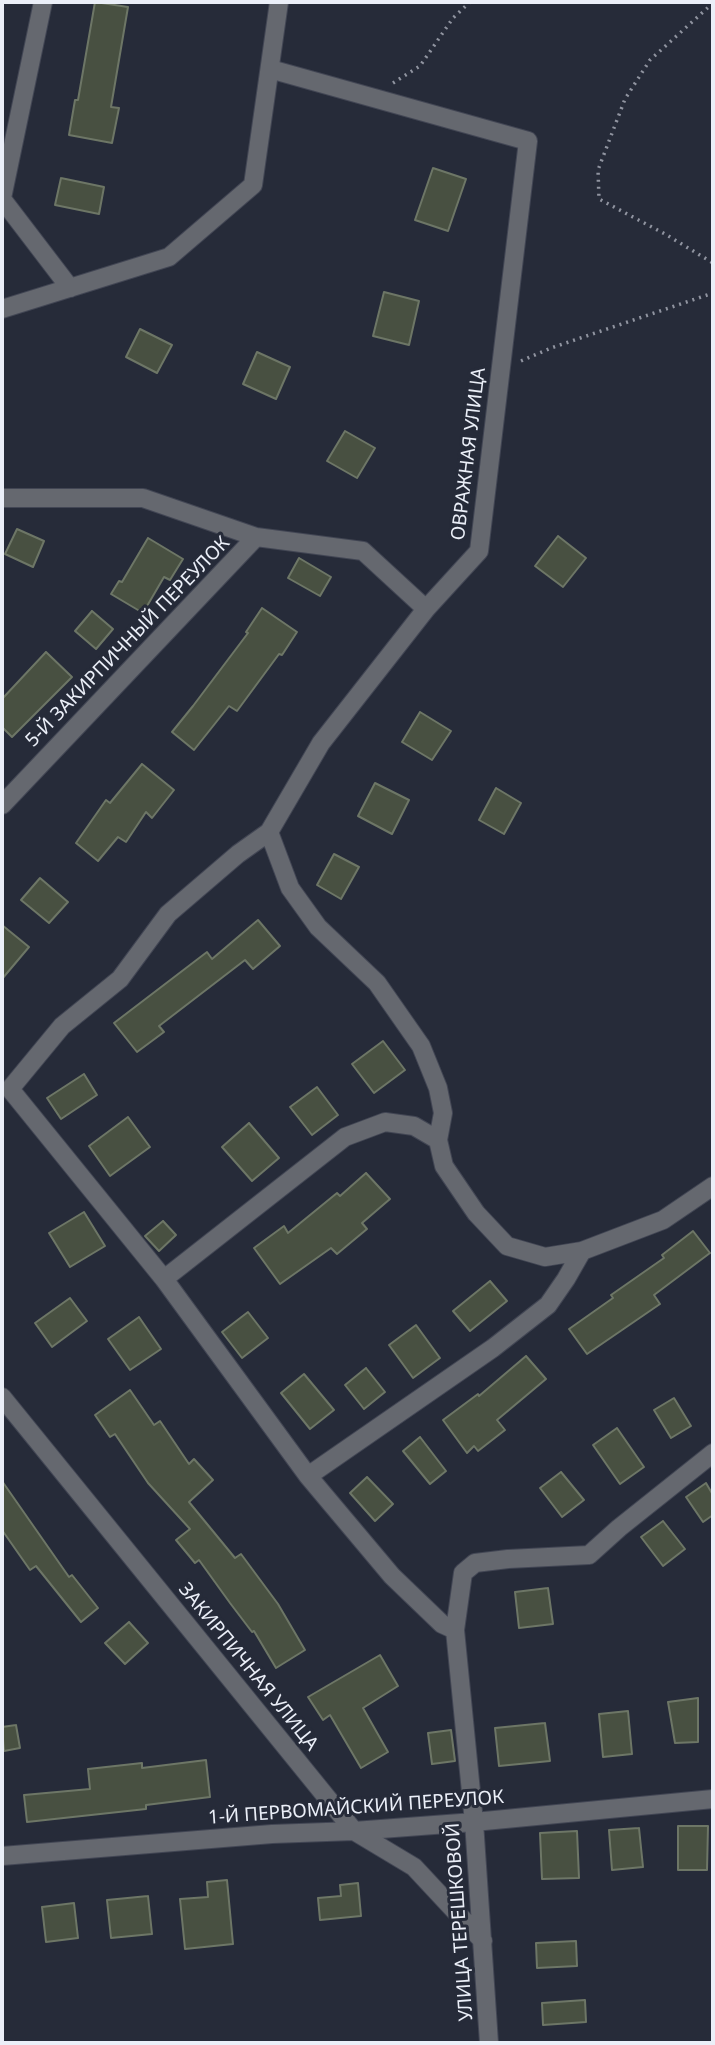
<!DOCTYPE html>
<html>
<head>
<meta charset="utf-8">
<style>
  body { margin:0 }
  #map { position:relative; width:715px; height:2045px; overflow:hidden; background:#262b39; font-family:"Noto Sans",sans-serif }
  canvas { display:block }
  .frame { position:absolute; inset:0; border:4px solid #ebeff8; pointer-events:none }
</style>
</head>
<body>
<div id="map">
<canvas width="715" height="2045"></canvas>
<div class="frame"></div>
</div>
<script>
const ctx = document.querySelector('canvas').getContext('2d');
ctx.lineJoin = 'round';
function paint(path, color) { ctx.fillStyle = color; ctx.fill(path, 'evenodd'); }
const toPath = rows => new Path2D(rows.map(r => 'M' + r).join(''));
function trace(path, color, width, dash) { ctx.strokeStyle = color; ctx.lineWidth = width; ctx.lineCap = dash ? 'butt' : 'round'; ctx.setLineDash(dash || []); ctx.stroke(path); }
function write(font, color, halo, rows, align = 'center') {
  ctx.font = font + ' "Noto Sans",sans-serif'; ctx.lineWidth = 6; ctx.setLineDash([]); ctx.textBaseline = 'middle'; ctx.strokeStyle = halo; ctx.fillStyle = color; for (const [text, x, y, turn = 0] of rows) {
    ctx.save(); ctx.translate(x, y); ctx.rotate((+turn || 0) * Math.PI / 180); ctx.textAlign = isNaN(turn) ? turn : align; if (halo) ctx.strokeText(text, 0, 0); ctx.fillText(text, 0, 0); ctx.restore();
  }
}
const building = toPath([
  [95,2,128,7,111,107,119,108,112,143,69,135,75,100,78,100,95,2],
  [433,168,466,179,448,231,415,220,433,168],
  [61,178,104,187,99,214,55,205,61,178],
  [384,292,419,301,409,345,373,336,384,292],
  [140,329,172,345,157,373,126,357,140,329],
  [257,352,290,367,276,399,243,384,257,352],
  [345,431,375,448,357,478,327,461,345,431],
  [17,529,44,541,33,567,5,554,17,529],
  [558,536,586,558,563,587,535,566,558,536],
  [148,538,183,559,170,580,164,577,143,613,111,594,119,581,122,582,148,538],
  [299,558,331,577,320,596,288,578,299,558],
  [262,608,297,632,282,655,279,654,237,711,229,706,194,750,172,732,193,706,248,633,246,632,262,608],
  [92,611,113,629,96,649,75,631,92,611],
  [46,652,72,677,12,737,2,727,2,699,46,652],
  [420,712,451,731,432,760,402,742,420,712],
  [142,764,174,790,152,818,146,812,126,842,118,837,98,861,76,843,106,800,110,803,142,764],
  [375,783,409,800,392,834,358,816,375,783],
  [496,788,521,803,504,834,479,820,496,788],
  [334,854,359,867,341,899,317,885,334,854],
  [40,878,68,902,49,923,21,900,40,878],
  [258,920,280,946,253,969,245,960,159,1026,164,1032,137,1052,114,1023,207,952,212,959,258,920],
  [2,925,29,947,2,979,2,925],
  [383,1041,405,1070,374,1093,352,1064,383,1041],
  [84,1074,97,1095,61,1119,47,1098,84,1074],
  [317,1087,338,1115,312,1135,290,1107,317,1087],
  [128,1117,150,1147,110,1176,89,1146,128,1117],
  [249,1123,279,1158,252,1181,222,1147,249,1123],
  [366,1173,390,1199,362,1223,367,1229,337,1254,331,1248,280,1284,254,1248,284,1226,288,1233,337,1193,340,1196,366,1173],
  [84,1212,105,1246,70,1267,49,1233,84,1212],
  [163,1221,176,1235,159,1251,145,1236,163,1221],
  [693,1231,710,1253,654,1295,660,1304,587,1354,569,1329,613,1298,611,1295,664,1258,662,1255,693,1231],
  [490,1281,507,1301,470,1331,453,1311,490,1281],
  [70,1298,87,1321,52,1347,35,1323,70,1298],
  [248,1312,268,1338,242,1358,222,1332,248,1312],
  [139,1317,161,1349,130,1370,108,1339,139,1317],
  [416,1325,440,1358,413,1378,389,1345,416,1325],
  [526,1356,546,1379,497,1420,505,1430,478,1451,474,1446,467,1453,443,1420,478,1394,479,1396,526,1356],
  [366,1368,385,1392,364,1409,345,1385,366,1368],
  [304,1374,334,1410,310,1429,281,1393,304,1374],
  [130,1390,154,1425,160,1421,189,1464,194,1459,213,1480,189,1502,235,1558,241,1554,278,1604,305,1650,276,1668,254,1631,252,1632,230,1603,199,1560,195,1563,176,1540,190,1529,148,1483,115,1434,110,1437,95,1415,130,1390],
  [674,1398,691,1426,671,1438,654,1410,674,1398],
  [617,1428,644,1467,620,1484,593,1445,617,1428],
  [420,1437,446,1471,430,1484,403,1451,420,1437],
  [561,1472,584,1500,562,1517,540,1488,561,1472],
  [367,1477,393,1504,375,1521,350,1493,367,1477],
  [2,1481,69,1577,72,1575,98,1608,81,1622,36,1566,30,1570,2,1530,2,1481],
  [706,1483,713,1495,713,1515,703,1522,686,1497,706,1483],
  [663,1521,685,1549,663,1566,641,1537,663,1521],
  [548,1588,553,1624,519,1628,515,1592,548,1588],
  [129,1622,148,1643,125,1664,105,1643,129,1622],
  [380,1655,398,1686,363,1708,388,1752,361,1768,330,1715,323,1720,308,1697,380,1655],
  [698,1698,698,1742,675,1743,668,1702,698,1698],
  [628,1711,632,1754,603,1757,599,1714,628,1711],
  [545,1723,550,1761,499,1766,495,1728,545,1723],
  [16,1725,20,1748,4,1751,2,1727,16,1725],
  [451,1730,455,1761,432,1764,428,1733,451,1730],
  [206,1760,210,1797,146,1805,146,1809,27,1822,24,1795,90,1789,88,1769,142,1763,142,1768,206,1760],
  [678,1826,708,1826,707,1870,678,1870,678,1826],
  [639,1828,643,1867,612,1870,609,1830,639,1828],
  [577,1831,579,1878,542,1879,540,1833,577,1831],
  [227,1880,233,1944,185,1949,180,1899,208,1897,207,1882,227,1880],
  [358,1883,361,1916,320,1920,318,1898,341,1896,340,1885,358,1883],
  [148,1896,152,1934,111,1938,107,1900,148,1896],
  [74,1903,78,1938,46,1942,42,1907,74,1903],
  [576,1941,577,1966,537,1968,536,1943,576,1941],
  [585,2000,586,2022,543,2025,542,2003,585,2000]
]);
const path = toPath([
  [713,3,650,60,625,99,598,170,599,199,665,234,713,263],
  [393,83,420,66,453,18,470,2],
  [521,361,551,348,713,293]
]);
const minor = toPath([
  [2,198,43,2],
  [2,199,70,288],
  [2,309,169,257,253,185,279,2],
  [2,498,143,498,256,537,363,551,426,609,479,551,528,141,270,69],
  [2,805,256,537],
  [269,832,290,888,318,927,377,983,421,1046,438,1088,443,1113,438,1140,444,1166,476,1213,507,1246,545,1257,582,1251,663,1220,713,1186],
  [164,1279,345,1137,385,1122,414,1126,438,1140],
  [2,1397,354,1831,414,1867,483,1941],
  [308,1476,164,1279,10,1089,62,1026,120,979,168,914,238,854,269,832,321,743,426,609],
  [455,1630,442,1624,392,1576,308,1476,493,1348,548,1305,566,1279,582,1251],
  [2,1856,272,1834,354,1831,474,1822,713,1799],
  [489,2043,474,1822,455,1630,463,1573,475,1563,508,1559,589,1555,619,1528,713,1453]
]);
const streetNames = [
  ["ОВРАЖНАЯ УЛИЦА",469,454,-83],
  ["5-Й ЗАКИРПИЧНЫЙ ПЕРЕУЛОК",128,642,-46],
  ["ЗАКИРПИЧНАЯ УЛИЦА",248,1667,51],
  ["1-Й ПЕРВОМАЙСКИЙ ПЕРЕУЛОК",356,1808,-4],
  ["УЛИЦА ТЕРЕШКОВОЙ",460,1922,-94]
];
paint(building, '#485041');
trace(building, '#6d7666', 2);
trace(minor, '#424654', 20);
trace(path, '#9094a0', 3.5, [2, 5]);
trace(minor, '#65686f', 18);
write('19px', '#ebeff8', '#262b39', streetNames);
</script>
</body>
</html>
